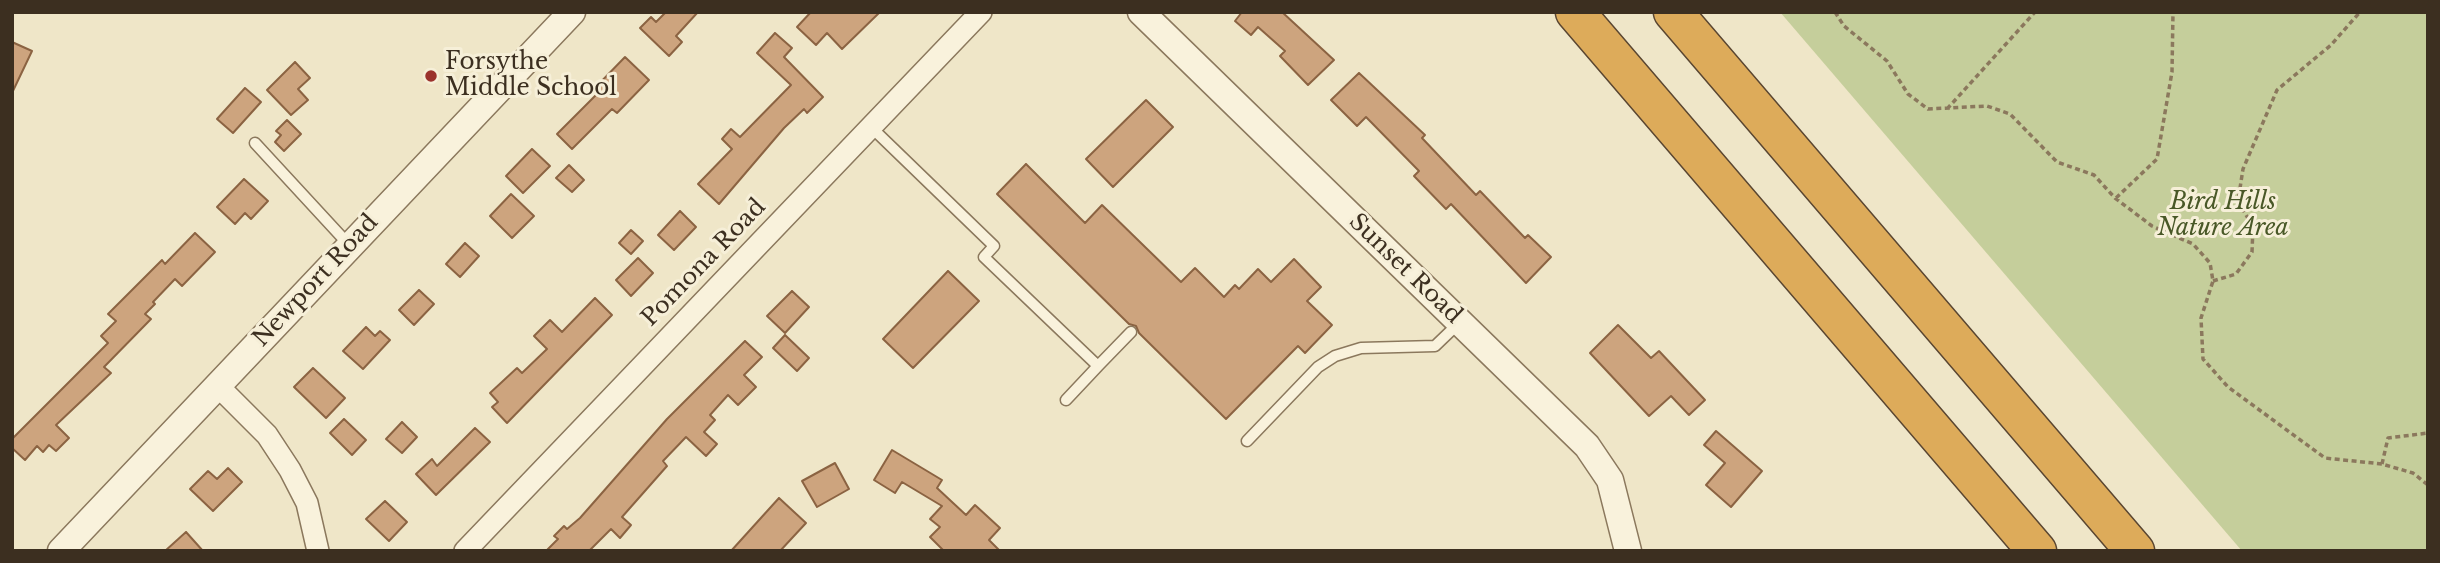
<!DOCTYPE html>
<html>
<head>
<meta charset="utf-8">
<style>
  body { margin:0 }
  #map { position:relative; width:2440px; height:563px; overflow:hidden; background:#efe6c8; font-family:"Libre Baskerville",serif }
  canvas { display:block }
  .frame { position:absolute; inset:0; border:14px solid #3c2f20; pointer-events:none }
</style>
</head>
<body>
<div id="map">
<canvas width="2440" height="563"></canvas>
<div class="frame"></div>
</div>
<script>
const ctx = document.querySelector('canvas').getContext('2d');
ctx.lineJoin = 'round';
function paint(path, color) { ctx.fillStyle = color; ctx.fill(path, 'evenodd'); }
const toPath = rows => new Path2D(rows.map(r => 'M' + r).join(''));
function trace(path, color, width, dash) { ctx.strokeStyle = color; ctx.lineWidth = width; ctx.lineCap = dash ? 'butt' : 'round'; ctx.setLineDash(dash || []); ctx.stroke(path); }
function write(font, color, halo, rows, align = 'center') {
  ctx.font = font + ' "Libre Baskerville",serif'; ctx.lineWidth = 6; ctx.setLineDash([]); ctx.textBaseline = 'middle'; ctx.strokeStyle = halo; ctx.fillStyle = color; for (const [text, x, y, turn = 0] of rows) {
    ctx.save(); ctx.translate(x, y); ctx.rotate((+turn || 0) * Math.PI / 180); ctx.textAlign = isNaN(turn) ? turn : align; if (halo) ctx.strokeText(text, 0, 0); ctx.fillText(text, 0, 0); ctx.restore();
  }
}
const green = toPath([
  [1780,12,2428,12,2428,551,2242,551]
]);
const building = toPath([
  [666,12,698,12,676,36,682,42,669,56,640,28,651,17,656,22,666,12],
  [811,12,880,12,842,49,827,33,816,45,797,27,811,12],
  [1242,12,1282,12,1334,60,1308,85,1280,56,1285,51,1258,27,1251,35,1235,21,1242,12],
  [775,33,792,48,784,57,823,97,807,113,804,109,784,128,719,204,698,184,732,149,722,139,731,129,740,137,791,85,757,53,775,33],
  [12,42,32,51,12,93,12,42],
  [625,57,649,80,617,113,612,109,572,149,557,134,597,94,593,90,625,57],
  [295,62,310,78,298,89,308,100,291,115,267,90,295,62],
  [1359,73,1425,135,1422,138,1476,195,1480,191,1525,238,1528,235,1551,257,1526,283,1451,204,1446,209,1414,176,1419,171,1366,117,1357,126,1331,100,1359,73],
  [245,88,261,102,233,133,217,119,245,88],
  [1146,100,1173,127,1113,187,1086,159,1146,100],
  [287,120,301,134,284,151,275,142,281,135,276,131,287,120],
  [532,149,550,166,523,193,506,176,532,149],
  [1026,164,1085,223,1102,205,1181,282,1195,268,1224,297,1235,285,1239,289,1258,269,1271,282,1294,259,1321,287,1307,301,1332,325,1305,353,1298,346,1226,419,1139,333,1136,326,1129,324,997,194,1026,164],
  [569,165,584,180,572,192,556,178,569,165],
  [244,179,268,201,251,219,245,213,235,224,217,207,244,179],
  [511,194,534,216,512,238,490,216,511,194],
  [680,211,696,227,674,250,658,235,680,211],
  [631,230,643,241,631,254,619,243,631,230],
  [195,233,215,252,182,286,175,279,153,302,155,304,145,314,151,319,104,367,111,373,56,425,69,438,56,451,49,445,43,452,37,446,25,460,12,448,12,439,108,343,101,336,116,321,108,314,162,260,165,264,195,233],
  [465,243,479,256,460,277,446,264,465,243],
  [638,258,653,273,631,296,616,280,638,258],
  [948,271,979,301,913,368,883,339,948,271],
  [419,290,434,304,414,325,399,310,419,290],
  [792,291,809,307,785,333,767,316,792,291],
  [595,298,612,315,507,423,492,407,498,402,490,393,517,368,522,373,547,349,534,336,550,320,562,332,595,298],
  [1618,325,1651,358,1659,351,1705,400,1689,415,1671,396,1649,416,1590,353,1618,325],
  [366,327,375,336,380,331,390,340,363,369,343,351,366,327],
  [785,335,809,358,797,371,773,348,785,335],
  [745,341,762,357,744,375,756,387,738,405,728,395,710,415,715,420,704,432,717,444,706,456,686,437,663,461,667,466,622,517,631,525,620,538,611,529,589,551,546,551,558,539,554,536,564,526,567,529,580,518,667,419,745,341],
  [313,368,345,398,326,418,294,387,313,368],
  [344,419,366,440,352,455,330,433,344,419],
  [402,422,417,437,402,453,386,439,402,422],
  [475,428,490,442,436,495,416,474,432,459,437,466,475,428],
  [1716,431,1762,471,1731,507,1706,485,1725,463,1704,445,1716,431],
  [892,450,942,480,937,488,966,515,975,505,1000,528,989,540,1000,551,944,551,930,537,940,527,930,519,942,506,902,482,895,493,874,480,892,450],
  [835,463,849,489,817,507,802,481,835,463],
  [228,468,242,482,213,511,190,489,208,471,217,479,228,468],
  [779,498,806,523,780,551,731,551,779,498],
  [385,501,407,522,389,541,366,519,385,501],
  [186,532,203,551,165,551,186,532]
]);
const path = toPath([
  [1835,12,1844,26,1887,61,1908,94,1928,109,1987,106,2010,114,2057,162,2094,175,2115,198,2152,226,2193,244,2210,263,2213,281,2201,318,2203,359,2228,387,2325,458,2382,464,2413,473,2428,485],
  [1947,109,2035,12],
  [2116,198,2157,159,2172,72,2173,12],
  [2213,281,2236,274,2252,252,2253,227,2238,201,2243,169,2277,90,2331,45,2360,12],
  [2382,464,2388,438,2428,433]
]);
const service = toPath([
  [871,127,994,246,984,257,1098,366,1066,400],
  [255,143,350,246],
  [1098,366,1131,332],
  [1247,441,1318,367,1335,356,1361,348,1435,346,1460,322]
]);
const minor = toPath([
  [218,386,267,435,290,470,307,503,318,551],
  [465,551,981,12]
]);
const tertiary = toPath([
  [1141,12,1587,446,1610,480,1628,551],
  [61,551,572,12]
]);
const motorway = toPath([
  [1575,12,2037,551],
  [1673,12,2135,551]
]);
const markers = [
  [431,76,7,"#9b322c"]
];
const poiNames = [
  ["Forsythe",445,63],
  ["Middle School",445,89]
];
const parkNames = [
  ["Bird Hills",2223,203],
  ["Nature Area",2223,229]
];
const streetNames = [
  ["Pomona Road",704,263,-46],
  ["Sunset Road",1405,269,44],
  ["Newport Road",316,281,-47]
];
paint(green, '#c5ce9b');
paint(building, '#cda47e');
trace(building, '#8b6342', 2);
trace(service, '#8b785d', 13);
trace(minor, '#8b785d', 24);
trace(tertiary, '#8b785d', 29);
trace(motorway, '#5a4631', 41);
trace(path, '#8b785d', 3.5, [5, 3.5]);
trace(service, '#f9f2dc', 10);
trace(minor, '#f9f2dc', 21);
trace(tertiary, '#f9f2dc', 26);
trace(motorway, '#ddab5a', 38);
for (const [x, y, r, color] of markers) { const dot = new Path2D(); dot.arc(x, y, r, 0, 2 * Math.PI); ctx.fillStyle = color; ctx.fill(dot); trace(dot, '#f6efd8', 2.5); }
write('23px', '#3c2f20', '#f6efd8', poiNames, 'left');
write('italic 23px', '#495827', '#f6efd8', parkNames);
write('23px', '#3c2f20', '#f6efd8', streetNames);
</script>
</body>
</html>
